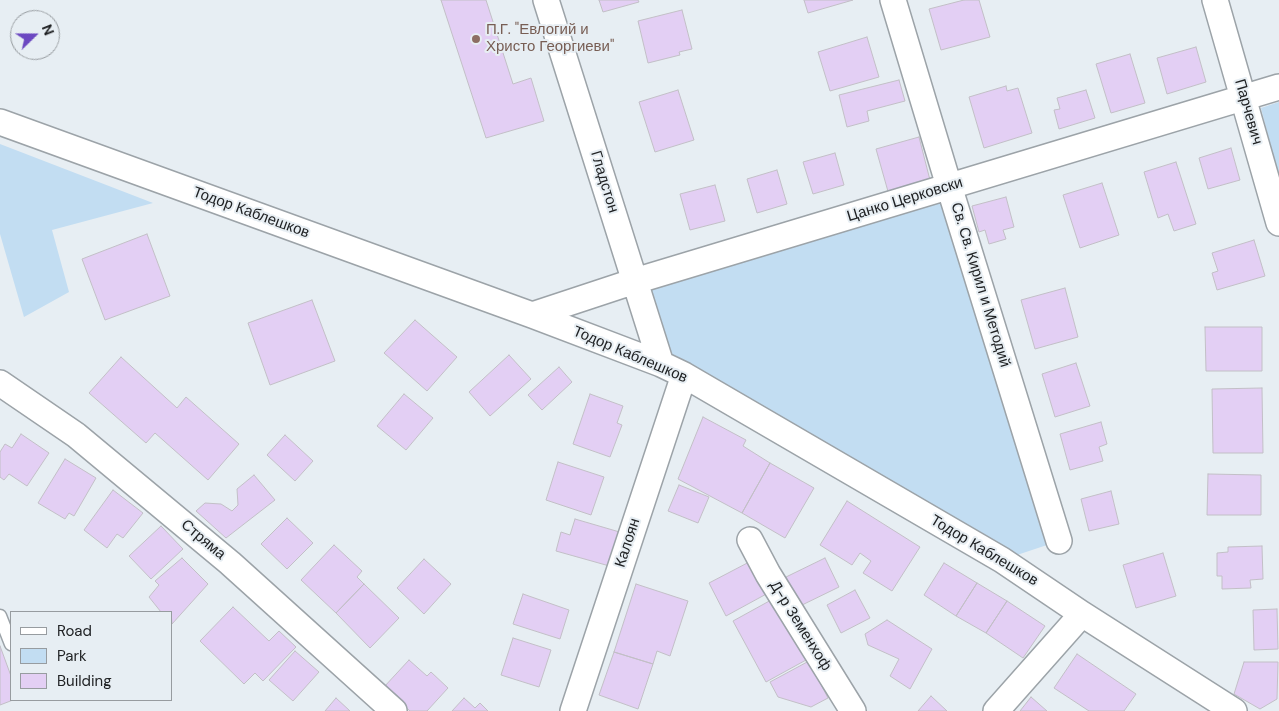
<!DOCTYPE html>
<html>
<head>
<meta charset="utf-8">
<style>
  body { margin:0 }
  #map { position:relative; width:1279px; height:711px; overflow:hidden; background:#e7eef3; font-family:"DM Sans",sans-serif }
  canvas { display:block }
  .legend { position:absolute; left:10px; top:611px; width:162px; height:90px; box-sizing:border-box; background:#e7eef3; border:1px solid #979ca0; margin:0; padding:6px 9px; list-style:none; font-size:15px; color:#202224 }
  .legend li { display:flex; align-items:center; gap:10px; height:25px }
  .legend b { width:25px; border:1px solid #979ca0 }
  .north { position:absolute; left:10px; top:10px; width:50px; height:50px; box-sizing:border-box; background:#e7eef3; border:1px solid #979ca0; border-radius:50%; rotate:68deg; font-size:14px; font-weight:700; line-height:20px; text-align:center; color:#202224 }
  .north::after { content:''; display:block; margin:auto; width:18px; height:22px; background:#6c48c1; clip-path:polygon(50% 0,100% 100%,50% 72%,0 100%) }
</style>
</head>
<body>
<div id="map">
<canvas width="1279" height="711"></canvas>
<ul class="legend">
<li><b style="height:6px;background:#fff"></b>Road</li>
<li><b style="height:14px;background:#c2ddf2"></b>Park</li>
<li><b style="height:14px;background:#e3cff4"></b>Building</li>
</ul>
<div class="north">N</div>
</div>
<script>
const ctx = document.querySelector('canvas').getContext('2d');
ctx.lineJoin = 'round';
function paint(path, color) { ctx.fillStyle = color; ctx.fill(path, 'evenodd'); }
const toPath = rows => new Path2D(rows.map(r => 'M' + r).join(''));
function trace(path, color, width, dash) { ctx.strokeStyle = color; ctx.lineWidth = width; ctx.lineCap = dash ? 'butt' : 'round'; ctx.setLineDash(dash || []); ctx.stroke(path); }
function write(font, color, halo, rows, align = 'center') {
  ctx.font = font + ' "DM Sans",sans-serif'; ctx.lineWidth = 4; ctx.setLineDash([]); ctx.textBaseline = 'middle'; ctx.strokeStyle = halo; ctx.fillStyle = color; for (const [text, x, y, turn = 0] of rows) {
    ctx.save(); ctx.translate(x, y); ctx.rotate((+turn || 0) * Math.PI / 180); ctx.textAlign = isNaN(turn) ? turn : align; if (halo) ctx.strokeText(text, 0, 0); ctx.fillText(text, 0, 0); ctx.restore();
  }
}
const green = toPath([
  [1279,102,1279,178,1261,108],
  [0,144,153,203,52,230,69,292,24,317,0,234],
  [949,186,1059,541,1002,560,661,364,635,281]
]);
const building = toPath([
  [441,0,486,0,513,84,531,78,544,121,486,138,441,0],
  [599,0,638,0,639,2,603,12,599,0],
  [804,0,853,0,808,13,804,0],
  [964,0,979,0,990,37,941,50,929,9,964,0],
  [682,10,692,49,679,52,680,55,648,63,638,21,682,10],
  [867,37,879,77,830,91,818,52,867,37],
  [1196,47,1206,82,1167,94,1157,58,1196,47],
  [1130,54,1145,103,1111,113,1096,64,1130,54],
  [899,80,905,101,867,111,869,121,847,127,839,95,899,80],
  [1006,86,1007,91,1018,88,1032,133,984,148,969,97,1006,86],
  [678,90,694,140,655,152,639,102,678,90],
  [1086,90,1095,118,1059,129,1054,110,1060,109,1057,98,1086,90],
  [919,137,931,184,889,195,876,149,919,137],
  [1231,148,1240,180,1208,189,1199,158,1231,148],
  [835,153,844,185,813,194,803,162,835,153],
  [1176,162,1196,224,1174,231,1168,214,1158,218,1144,172,1176,162],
  [777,170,787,204,757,213,747,179,777,170],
  [1102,183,1119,235,1080,248,1063,195,1102,183],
  [715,185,725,221,690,230,680,194,715,185],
  [1006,197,1014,227,1003,230,1006,239,989,244,985,230,979,232,972,206,1006,197],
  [147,234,170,296,105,320,82,259,147,234],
  [1254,240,1265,276,1217,290,1212,273,1218,271,1212,253,1254,240],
  [1065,288,1078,337,1035,349,1021,300,1065,288],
  [312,300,335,361,270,385,248,323,312,300],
  [415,320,457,357,427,391,384,353,415,320],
  [1205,327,1262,327,1262,371,1206,371,1205,327],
  [509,355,531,379,490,416,469,392,509,355],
  [121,357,177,408,186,397,239,444,208,480,155,433,146,443,89,393,121,357],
  [1076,363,1090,406,1055,417,1042,374,1076,363],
  [559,367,572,382,542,410,528,395,559,367],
  [1262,388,1263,453,1213,453,1212,389,1262,388],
  [404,394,433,418,406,450,377,426,404,394],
  [590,394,623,406,617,423,622,425,610,457,573,444,590,394],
  [703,417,746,440,743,446,770,463,742,513,678,479,703,417],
  [1101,422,1107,444,1099,447,1103,461,1070,470,1060,434,1101,422],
  [21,434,49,453,27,486,9,474,4,480,0,477,0,452,5,444,12,448,21,434],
  [285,435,313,461,295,481,267,455,285,435],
  [65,459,96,478,74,516,69,513,65,519,38,503,65,459],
  [558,462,604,477,591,515,546,500,558,462],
  [770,463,814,488,785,538,742,513,770,463],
  [1208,474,1261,475,1261,515,1207,515,1208,474],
  [254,475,275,500,226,538,196,511,205,503,221,504,232,511,238,505,237,489,254,475],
  [679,485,709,497,698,523,668,511,679,485],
  [113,490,143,513,123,538,117,534,107,548,84,530,113,490],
  [1111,491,1119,524,1089,531,1081,499,1111,491],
  [847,501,920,547,892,591,863,573,871,561,860,553,852,565,820,545,847,501],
  [287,518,313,543,287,569,261,544,287,518],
  [575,519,623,533,613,567,556,551,561,532,570,535,575,519],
  [161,526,183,549,151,579,129,556,161,526],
  [334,545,362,571,357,577,364,584,336,613,301,580,334,545],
  [1262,546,1263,579,1250,580,1251,588,1222,589,1222,576,1217,576,1217,553,1228,552,1228,547,1262,546],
  [1163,553,1176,596,1136,608,1123,565,1163,553],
  [182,558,208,584,172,624,171,612,161,612,149,597,159,585,155,581,182,558],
  [825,558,839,587,800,606,786,577,825,558],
  [424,559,451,584,424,614,397,588,424,559],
  [753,560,770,592,726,616,709,583,753,560],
  [944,563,977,583,956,616,924,595,944,563],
  [977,583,1007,601,986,633,956,616,977,583],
  [364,584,399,618,370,648,336,613,364,584],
  [636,584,688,601,670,656,657,651,653,664,614,652,636,584],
  [855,590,870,618,841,633,827,605,855,590],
  [523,594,569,610,560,639,513,624,523,594],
  [773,599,806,660,766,682,733,621,773,599],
  [1007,601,1045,626,1023,658,986,633,1007,601],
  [233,607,269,641,279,631,296,647,263,681,255,673,244,684,200,641,233,607],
  [1277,609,1278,649,1254,650,1253,610,1277,609],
  [887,620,932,649,910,689,890,676,899,659,868,645,865,634,887,620],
  [513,638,551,650,539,687,501,675,513,638],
  [0,646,11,676,11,700,13,700,0,705,0,646],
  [295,651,319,672,293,701,269,680,295,651],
  [614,652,653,664,638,709,599,695,614,652],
  [1077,654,1136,694,1124,711,1089,711,1054,688,1077,654],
  [409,660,427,676,431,672,448,688,427,711,410,711,384,687,409,660],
  [809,661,828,698,811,707,778,697,770,682,809,661],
  [1244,662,1278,662,1277,699,1260,709,1234,694,1244,662],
  [931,696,947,711,918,711,931,696],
  [1031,697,1047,711,1020,711,1031,697],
  [336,698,350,711,325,711,336,698],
  [464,698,475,708,480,703,488,711,452,711,464,698]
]);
const service = toPath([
  [0,616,11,644]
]);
const minor = toPath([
  [546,0,661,364],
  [893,0,949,186,1059,541],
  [1215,0,1279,223],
  [0,122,532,315,661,364,684,375,1002,560,1082,614,1234,711],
  [532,315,635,281,1279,87],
  [0,383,76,435,230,563,394,711],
  [750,540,768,574,853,711],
  [573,711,684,375],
  [996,711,1082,614]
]);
const markers = [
  [476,39,5,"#8d6e63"]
];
const educationNames = [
  ["П.Г. \"Евлогий и",486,30],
  ["Христо Георгиеви\"",486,47]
];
const streetNames = [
  ["Парчевич",1248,112,74],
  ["Гладстон",604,182,73],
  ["Цанко Церковски",905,200,-17],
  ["Тодор Каблешков",251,213,20],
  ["Св. Св. Кирил и Методий",980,285,73],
  ["Тодор Каблешков",630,355,23],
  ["Стряма",203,540,40],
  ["Калоян",628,543,-72],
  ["Тодор Каблешков",984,551,31],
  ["Д-р Земенхоф",800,626,58]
];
paint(green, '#c2ddf2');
paint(building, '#e3cff4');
trace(building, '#c2bfc6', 1);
trace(service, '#9ca3a8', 15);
trace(minor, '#9ca3a8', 28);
trace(service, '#fff', 12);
trace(minor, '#fff', 25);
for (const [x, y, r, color] of markers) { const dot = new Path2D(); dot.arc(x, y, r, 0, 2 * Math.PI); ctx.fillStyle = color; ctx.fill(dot); trace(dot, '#e7eef3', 2); }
write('15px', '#785e54', '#e7eef3', educationNames, 'left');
write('15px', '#202224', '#e7eef3', streetNames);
</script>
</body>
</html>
